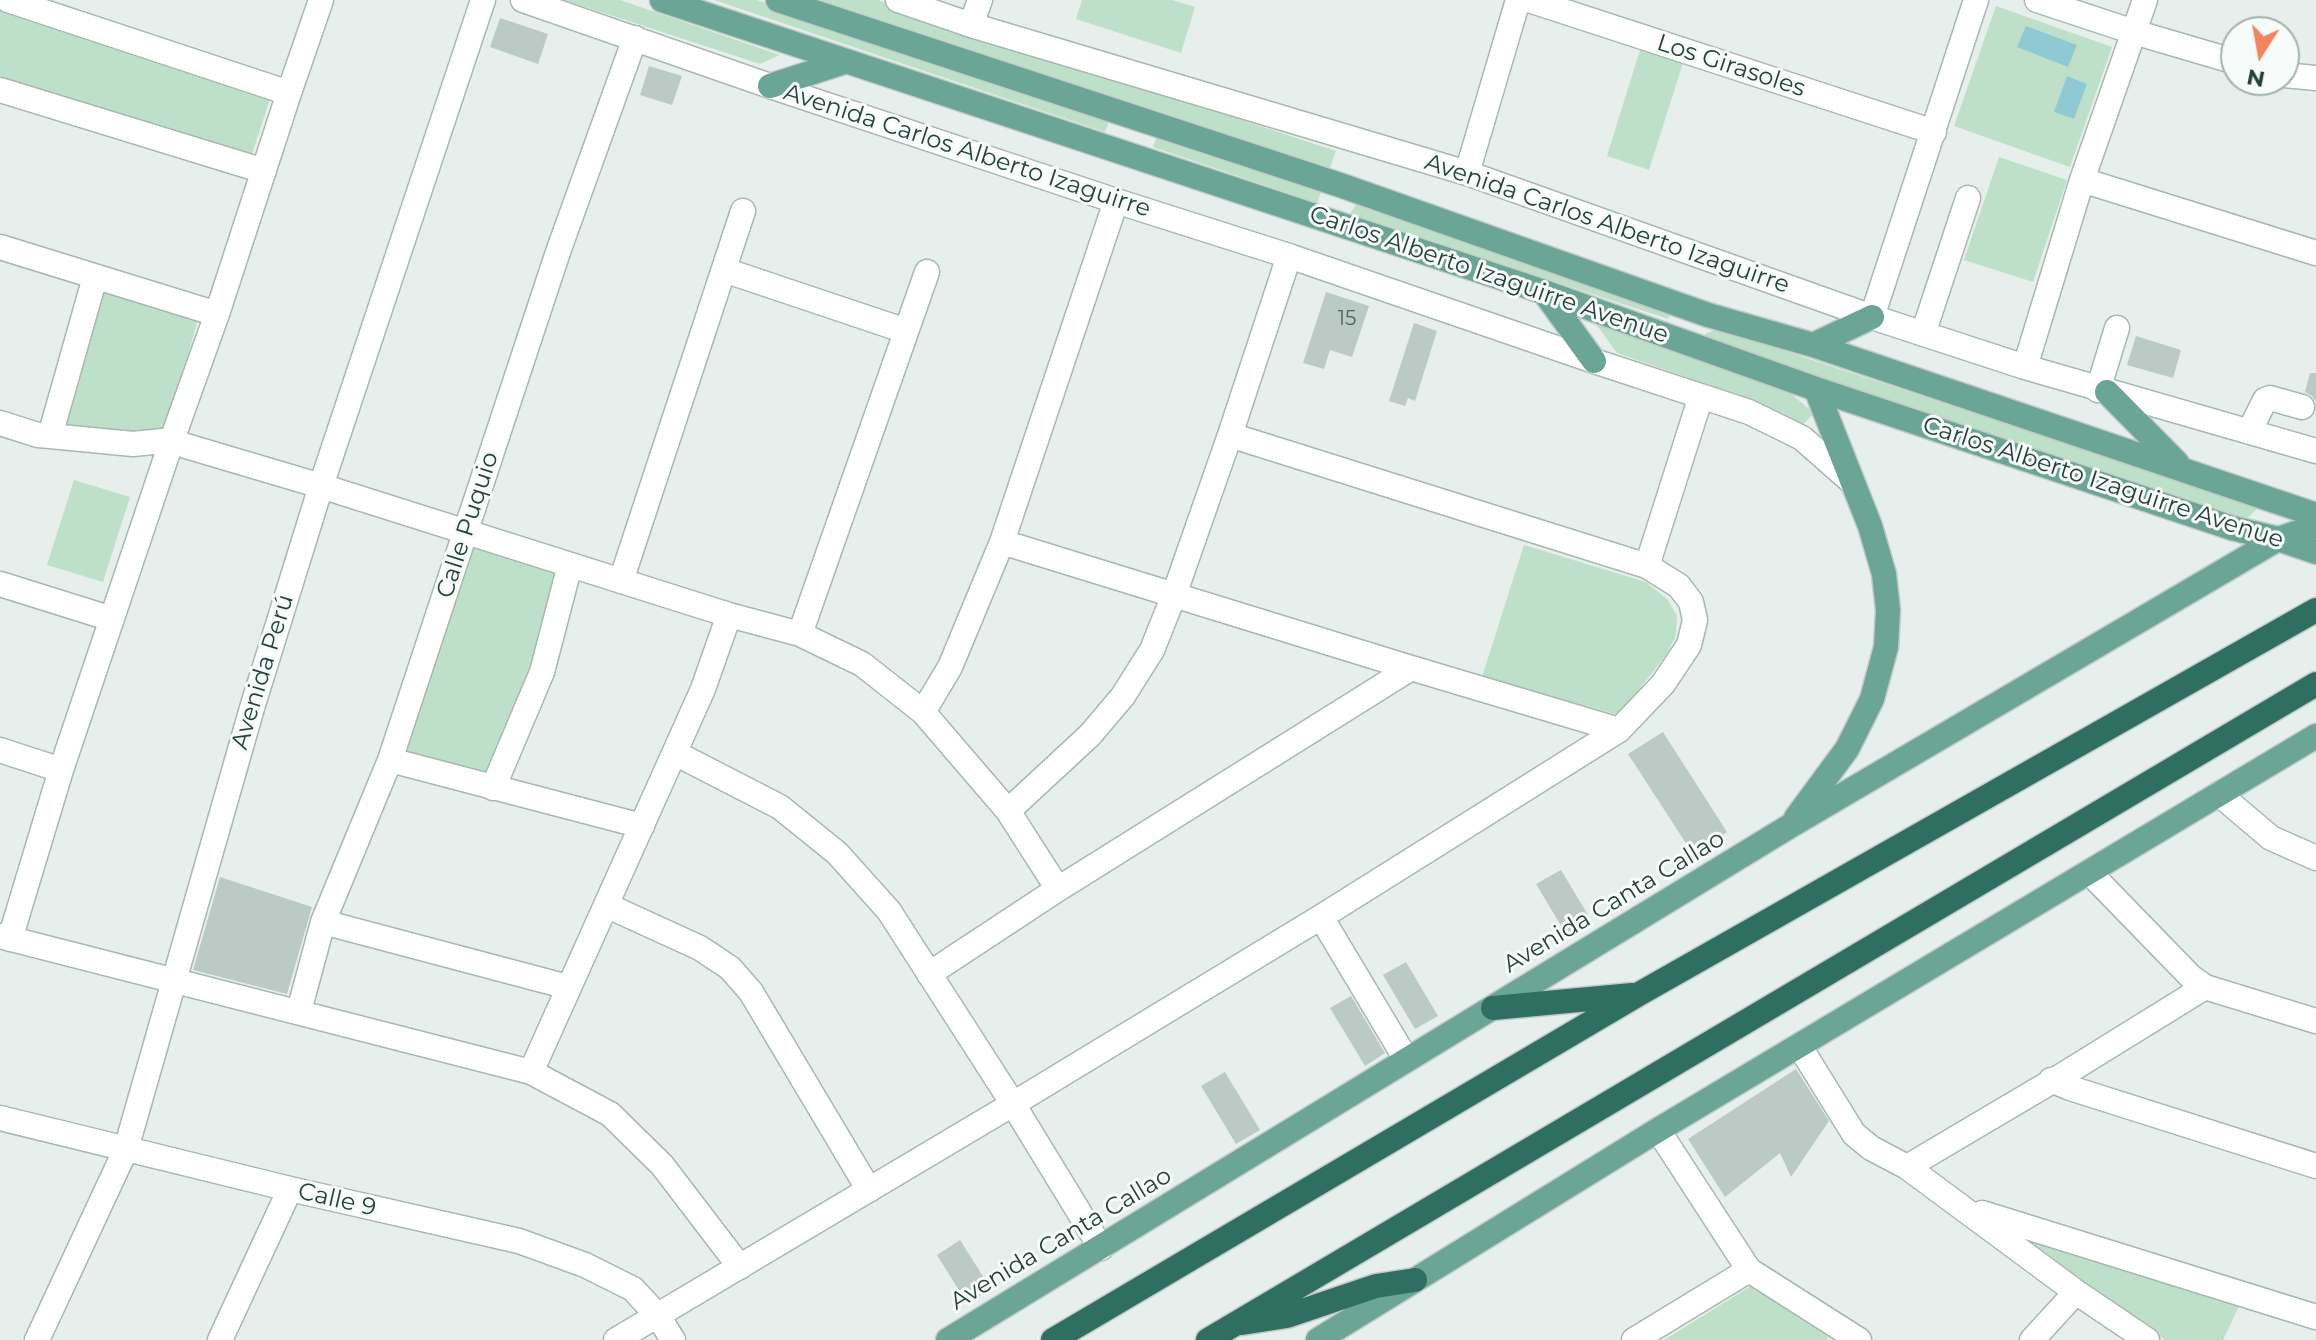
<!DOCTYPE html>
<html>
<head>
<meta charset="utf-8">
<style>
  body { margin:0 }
  #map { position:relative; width:2316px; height:1340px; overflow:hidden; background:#e6efeb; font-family:Montserrat,sans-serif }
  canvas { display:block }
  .north { position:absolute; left:2220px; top:16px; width:80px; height:80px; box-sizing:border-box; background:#f7fbf9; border:2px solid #a3b1ad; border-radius:50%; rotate:191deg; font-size:22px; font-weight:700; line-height:32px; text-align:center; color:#24423a }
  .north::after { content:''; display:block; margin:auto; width:28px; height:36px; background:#f4845f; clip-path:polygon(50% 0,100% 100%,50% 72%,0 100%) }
</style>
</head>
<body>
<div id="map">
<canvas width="2316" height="1340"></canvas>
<div class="north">N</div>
</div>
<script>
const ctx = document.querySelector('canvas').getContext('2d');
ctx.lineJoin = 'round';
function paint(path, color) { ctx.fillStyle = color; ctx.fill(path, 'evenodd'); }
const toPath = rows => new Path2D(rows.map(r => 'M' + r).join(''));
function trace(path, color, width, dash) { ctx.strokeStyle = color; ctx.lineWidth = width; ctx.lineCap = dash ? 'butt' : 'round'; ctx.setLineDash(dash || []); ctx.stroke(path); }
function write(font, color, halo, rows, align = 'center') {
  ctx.font = font + ' Montserrat,sans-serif'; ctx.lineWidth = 6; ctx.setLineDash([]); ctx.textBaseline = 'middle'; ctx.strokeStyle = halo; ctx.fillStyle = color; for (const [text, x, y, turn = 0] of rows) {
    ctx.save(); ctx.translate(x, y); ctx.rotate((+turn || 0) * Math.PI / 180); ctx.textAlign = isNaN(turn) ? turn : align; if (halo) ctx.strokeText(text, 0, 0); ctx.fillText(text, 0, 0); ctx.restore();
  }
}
const green = toPath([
  [564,0,620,0,780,55,760,64],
  [714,0,757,0,1110,119,1105,132],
  [821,0,878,0,1336,151,1330,168],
  [1082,0,1172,0,1195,7,1181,53,1076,19],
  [1996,6,2112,47,2070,167,1954,126],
  [0,8,271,96,250,160,0,82],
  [1640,50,1683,63,1649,170,1607,156],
  [1157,136,1321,192,1317,203,1153,147],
  [1999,157,2067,180,2033,282,1964,260],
  [1357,203,1672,307,1668,319,1350,214],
  [98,290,198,319,167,431,134,437,59,428],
  [1593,320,1767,374,1814,413,1800,428,1746,398,1617,353],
  [1718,329,2259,507,2245,520,1707,345,1705,334],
  [74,480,130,497,103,582,47,565],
  [470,543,565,578,490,774,404,750],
  [1524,545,1646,582,1668,600,1677,616,1676,635,1667,654,1619,715,1482,677],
  [2012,1232,2239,1306,2223,1340,2165,1340],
  [1751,1286,1829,1336,1827,1340,1664,1340]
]);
const water = toPath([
  [2026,26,2077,45,2068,67,2017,47],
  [2067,76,2087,84,2074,119,2054,112]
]);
const building = toPath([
  [500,18,548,34,538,64,490,47],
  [649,66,682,76,672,105,640,95],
  [1326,292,1369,306,1352,357,1330,350,1324,369,1303,363],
  [1414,323,1437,331,1415,401,1408,398,1405,406,1389,401],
  [2136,336,2181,350,2173,378,2127,365],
  [2310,373,2316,373,2316,402,2312,396,2305,392],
  [1663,732,1727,832,1693,854,1628,754],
  [1561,870,1591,920,1566,934,1536,884],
  [220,877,312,907,287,994,193,970],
  [1406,962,1438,1016,1415,1029,1383,975],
  [1351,996,1385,1053,1365,1066,1330,1008],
  [1796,1069,1829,1121,1791,1177,1780,1153,1725,1197,1688,1139],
  [1225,1072,1260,1130,1236,1144,1201,1086],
  [960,1240,991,1289,967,1303,937,1255]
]);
const minor = toPath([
  [8,0,289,93],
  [523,0,770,86,1116,201,1289,256,1594,361,1749,412,1802,438,1852,482],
  [898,0,971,25,1467,173,1872,317,2025,367,2316,451],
  [1529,0,1934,132],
  [2037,0,2134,32,2236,62],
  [971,25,980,0],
  [2284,75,2316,78],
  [0,90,264,171],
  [1467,173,1518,0],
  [2082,180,2316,253],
  [0,247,217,314],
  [724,270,906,331],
  [1872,317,1976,0],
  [1923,334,1968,198],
  [2025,367,2082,180,2145,0],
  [2098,390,2117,328],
  [0,423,38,435,50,436,133,444,172,440,186,446,321,486,729,615,800,634,862,664,923,712,1008,811,1058,889],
  [2249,432,2265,400,2270,398,2302,407],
  [50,436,95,277],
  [1002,542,1411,668,1619,730],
  [1647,566,1701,396],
  [621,581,743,211],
  [0,584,112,619],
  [800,634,927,272],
  [923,712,950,667,1002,542,1116,201],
  [0,750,61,770],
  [675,753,780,807,837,853,889,911,1013,1104,1101,1248],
  [390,760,642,826],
  [493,788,542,672,570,565],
  [2219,794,2271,838,2316,858],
  [1008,811,1090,735,1123,696,1152,650,1174,595,1230,435,1289,256],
  [2089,872,2191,977,2205,987,2316,1021],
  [606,905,700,948,730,968,751,992,869,1190],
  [1321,917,1406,1059],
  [323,922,568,987],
  [0,936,531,1072,610,1114,662,1165,740,1267],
  [10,939,61,770,172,440,217,314,289,93,321,0],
  [929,974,1058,889,1411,668],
  [299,1011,323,922,390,760,558,252,635,38],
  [1800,1047,1854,1134,1871,1148,1907,1167,2076,1292,2147,1340],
  [531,1072,703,689,729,615],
  [2051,1080,2070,1088,2316,1166],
  [0,1118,290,1189,519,1241,585,1265,633,1289,658,1316,673,1340],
  [1658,1130,1749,1270,1859,1340],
  [1907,1167,2066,1073,2205,987],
  [1982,1213,2316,1317],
  [37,1340,126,1149,252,708,321,486,483,0],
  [220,1340,290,1189],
  [616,1340,1013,1104,1321,917,1619,730,1663,684,1689,645,1695,620,1691,602,1679,586,1647,566,1230,435],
  [1634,1340,1749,1270],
  [2032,1340,2076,1292]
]);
const major = toPath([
  [662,0,1544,292,1816,389,2232,528,2278,539,2316,552],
  [778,0,1340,185,1708,315,1813,345,2316,515],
  [770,86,844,62],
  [1544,292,1594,361],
  [1813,345,1872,317],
  [2107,392,2177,463],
  [1796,818,1847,749,1872,699,1886,647,1888,610,1884,574,1870,526,1816,389],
  [948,1340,1790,826,2278,539,2316,526],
  [1318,1340,1658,1130,2316,736]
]);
const highway = toPath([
  [1493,1008,1632,995],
  [1242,1323,1287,1316,1376,1286,1415,1280],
  [1053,1340,1639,994,2316,610],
  [1208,1340,2316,684]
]);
const numberNames = [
  ["15",1347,319]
];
const streetNames = [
  ["Los Girasoles",1731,66,18],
  ["Avenida Carlos Alberto Izaguirre",967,151,18],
  ["Avenida Carlos Alberto Izaguirre",1607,224,19],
  ["Carlos Alberto Izaguirre Avenue",1489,275,19],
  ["Carlos Alberto Izaguirre Avenue",2103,483,18],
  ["Calle Puquio",468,525,-72],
  ["Avenida Perú",263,672,-73],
  ["Avenida Canta Callao",1614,902,-31],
  ["Calle 9",337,1200,13],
  ["Avenida Canta Callao",1061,1239,-31]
];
paint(green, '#bfe0c8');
paint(water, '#8ec9d4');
paint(building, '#bbcac4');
trace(minor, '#a8b8b2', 27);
trace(major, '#c2cac8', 27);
trace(highway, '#c2cac8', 27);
trace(minor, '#fff', 24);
trace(major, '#6aa596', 24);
trace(highway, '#2f6f62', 24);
write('20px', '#4a645c', null, numberNames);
write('24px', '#24423a', '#f7fbf9', streetNames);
</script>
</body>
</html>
